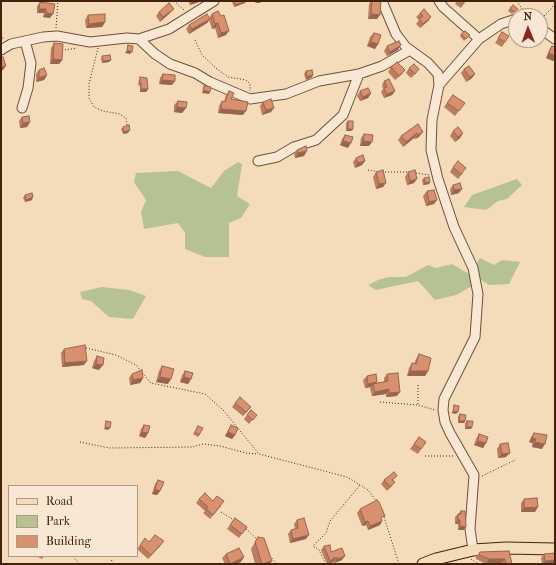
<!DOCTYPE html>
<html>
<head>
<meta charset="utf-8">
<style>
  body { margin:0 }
  #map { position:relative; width:556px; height:565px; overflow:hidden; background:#f4dcbb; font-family:"IM FELL French Canon",serif }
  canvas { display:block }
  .frame { position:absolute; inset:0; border:2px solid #43210f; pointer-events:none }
  .legend { position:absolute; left:8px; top:485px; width:130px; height:72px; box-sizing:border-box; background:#f8e8d3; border:1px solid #b09885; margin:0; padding:5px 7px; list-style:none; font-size:12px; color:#43210f }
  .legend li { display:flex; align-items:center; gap:8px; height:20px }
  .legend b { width:20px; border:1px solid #b09885 }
  .north { position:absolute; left:508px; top:8px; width:40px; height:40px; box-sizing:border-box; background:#f8e8d3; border:1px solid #b09885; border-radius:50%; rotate:359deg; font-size:11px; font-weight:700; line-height:16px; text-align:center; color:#43210f }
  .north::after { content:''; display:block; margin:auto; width:14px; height:18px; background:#8f2418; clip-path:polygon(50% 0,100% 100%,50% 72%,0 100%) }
</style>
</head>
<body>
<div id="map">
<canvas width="556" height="565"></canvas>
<div class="frame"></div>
<ul class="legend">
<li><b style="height:5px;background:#f4dcbb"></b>Road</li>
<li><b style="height:11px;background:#b6c294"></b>Park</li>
<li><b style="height:11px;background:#d9906f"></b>Building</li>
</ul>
<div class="north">N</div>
</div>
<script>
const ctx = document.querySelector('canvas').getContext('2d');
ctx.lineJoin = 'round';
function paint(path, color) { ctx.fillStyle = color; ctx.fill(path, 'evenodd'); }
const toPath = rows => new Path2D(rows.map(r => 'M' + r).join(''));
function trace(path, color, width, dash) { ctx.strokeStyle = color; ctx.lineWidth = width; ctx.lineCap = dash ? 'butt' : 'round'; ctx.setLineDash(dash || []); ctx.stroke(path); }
const green = toPath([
  [238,162,242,164,237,196,250,204,241,218,229,223,229,257,205,257,185,249,185,233,178,223,144,229,141,212,146,200,134,182,136,173,178,171,211,188,224,171],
  [517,179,522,185,507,199,498,201,486,210,464,207,472,195],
  [480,258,494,265,502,260,520,262,509,284,489,285,478,278,476,265],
  [452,264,469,274,469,272,473,277,474,285,456,295,435,300,418,281,376,290,368,285,378,280,389,277,406,277,428,265,436,268],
  [102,287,129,290,146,296,133,319,109,317,91,301,82,299,80,292]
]);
const path = toPath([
  [174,1,184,10],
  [517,1,527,16],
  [540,20,552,8,555,3],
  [56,28,58,1],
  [1,35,4,40],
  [195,40,202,55,216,68,228,77,246,80,250,84,250,91],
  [98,48,89,84,89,98,94,107,103,111,120,114,126,118,127,125],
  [65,50,77,48],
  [368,170,379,172],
  [382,172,409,172],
  [416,173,429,175],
  [86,348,116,355,136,365,151,383,205,394,223,410,259,454,347,477,368,490,377,502],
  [418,385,418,404],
  [380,402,418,405,435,410],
  [80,442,109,448,192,447,203,444,220,446,246,453,258,454],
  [425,456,453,456],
  [482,476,515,460],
  [221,512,234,520],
  [384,517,399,564],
  [246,529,257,539],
  [74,556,74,558,80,564],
  [270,556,277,564],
  [471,559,478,564],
  [111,564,112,559],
  [326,564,319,550,313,546,326,533,330,521,360,485]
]);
const minor = toPath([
  [382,1,396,34,406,47,428,63,438,74,439,85,432,120,431,150,438,179,454,227,473,268,478,294,475,337,444,399,443,410,445,422,450,433,474,475,470,529,473,550],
  [439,1,443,7,479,39],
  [540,28,555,39],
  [139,39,155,54,170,64,195,73,210,82,250,99,286,94,319,81,359,74,382,66,410,50],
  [1,50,11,44,43,37,57,36,90,42,127,38,139,39,169,29,214,1],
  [439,85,479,39,501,24,516,19],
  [22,108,28,88,31,63,25,41],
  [258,161,277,157,294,147,316,140,343,115,359,74]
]);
const major = toPath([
  [423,564,436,559,473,550,506,548,555,549]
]);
const wall = toPath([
  [188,1,200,1,199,2,190,5],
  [233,1,246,1,245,3,234,7,232,2],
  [371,1,381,1,377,19,368,19,369,4],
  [457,1,466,1,461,8,455,4],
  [40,2,55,4,50,18,43,17,44,13,37,13,37,6],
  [510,8,516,11,512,14,508,11],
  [159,12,170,13,160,22,156,16],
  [420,13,431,17,428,21,420,28,416,24,419,20,416,17],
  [212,14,226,35,218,38,215,28,212,29,209,20,207,23,189,34,186,29,189,25,209,18],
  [88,15,105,22,102,27,86,28,85,20],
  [502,32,505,42,502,47,495,43],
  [374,33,378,44,375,49,367,46,370,37],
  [461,34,470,35,464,41,460,36],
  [54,43,62,60,59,64,50,64,51,48],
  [387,46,398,50,387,56,384,51],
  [552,46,555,47,555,58,553,61,546,58,549,50],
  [102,56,111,60,109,62,102,63,101,59],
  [391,67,402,74,395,80,388,72],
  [409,68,419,69,416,73,411,78,406,73],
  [464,69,472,78,466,82,461,73],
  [39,70,47,75,44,80,36,82,36,74],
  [306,71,312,77,306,80,304,74],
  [163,74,172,85,159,84,160,78],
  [140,77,148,89,146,92,140,92,140,86,138,85,139,80],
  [384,81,395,91,392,95,384,98,381,92,383,89,382,85],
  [229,91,231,99,243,115,218,113,219,106,222,101,224,102,226,95],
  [360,91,371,93,368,98,360,101,357,96],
  [453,95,465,103,455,116,444,107],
  [178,101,186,108,182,113,174,112,174,105],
  [263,102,271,112,262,115,260,106],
  [22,117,30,122,27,127,20,128,19,121],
  [348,121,353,129,351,131,346,131,346,123],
  [418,124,419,137,415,139,414,138,403,147,398,140,401,136],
  [123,127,128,133,123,134,121,129],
  [453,131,463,133,460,138,455,142,450,136],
  [364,134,369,146,360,146,361,138],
  [345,135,348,148,340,145,342,139],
  [297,150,304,156,295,158,294,154],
  [356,158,365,161,362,165,355,168,353,162],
  [453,167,463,173,458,179,450,172],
  [376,172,383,187,376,189,373,177],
  [408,172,414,183,407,185,405,177],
  [424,178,430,182,429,184,423,185,422,180],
  [453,185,459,193,451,195,450,189],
  [427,191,434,204,426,206,423,196],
  [25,195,32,200,25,202,23,198],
  [64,349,84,365,62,367,61,353],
  [419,354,428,371,425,376,407,376,409,368,412,363,414,364,416,359],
  [97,356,99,370,92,368,94,361],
  [162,366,168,384,156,382,159,371],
  [185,371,191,379,188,384,180,382,182,375],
  [132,374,143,378,140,383,130,385,129,378],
  [387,374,397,396,386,397,386,394,372,396,370,388,371,387,365,388,363,380,367,376,376,383,384,382,384,378],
  [235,403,248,411,243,416,232,407],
  [460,414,465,421,464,423,458,423,458,416],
  [247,415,253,419,249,424,244,419],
  [467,421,471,429,465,429,465,423],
  [144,425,148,433,145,438,139,436,141,429],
  [231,425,235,435,232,439,225,436,228,430],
  [198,426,203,428,198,437,193,434],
  [534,433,542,449,532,447,532,443,529,442,531,437],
  [479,434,486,443,483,448,474,445,476,439],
  [419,437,426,442,418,454,410,449],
  [500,444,506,457,498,458,497,449],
  [158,480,160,491,157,495,152,494,155,484],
  [384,480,394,480,393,481,395,482,392,486,387,491,381,484],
  [199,499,213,501,221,506,210,519,203,513,205,511,196,503],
  [524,499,535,512,521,512,521,503],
  [360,509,382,520,382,521,380,525,368,530,366,525,362,526,357,513],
  [461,511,464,530,458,530,458,524,455,524,455,517],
  [235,518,247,527,239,538,227,529],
  [297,520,306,539,290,543,288,534,291,530,295,529,294,524],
  [258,537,270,564,255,564,251,549],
  [149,542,160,546,148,559,137,549,140,545],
  [324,546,331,552,342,560,334,563,333,562,329,564,327,564,321,550],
  [509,551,512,564,502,564,501,563,486,564,476,559,476,557,480,552],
  [555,553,555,564,542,564,541,558,544,554],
  [226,554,241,562,235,564,225,564,222,558],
  [36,556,44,556,42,559]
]);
const shadedWall = toPath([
  [1,1,12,1,12,2,1,2],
  [193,1,200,1,199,2,190,5],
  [246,1,245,3,234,7,236,5],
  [257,1,262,1,260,3,255,3],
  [39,9,46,9,44,13,37,13],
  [174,9,170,13,160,22,163,17],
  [46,13,53,14,50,18,43,17],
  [371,14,380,15,377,19,368,19],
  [431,17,428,21,420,28,423,24],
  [210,19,207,23,189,34,192,29],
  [105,22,102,27,86,28,89,24],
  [218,23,215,28,212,29,215,24],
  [229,31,226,35,218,38,221,33],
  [371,42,378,44,375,49,367,46],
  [401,45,398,50,387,56,390,52],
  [127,50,132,52,130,54,125,53],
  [549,53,555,56,555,58,553,61,546,58],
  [53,59,62,60,59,64,50,64],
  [111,60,109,62,102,63,103,61],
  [6,66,3,70,1,71,1,67],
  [405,70,402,74,395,80],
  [475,74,472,78,466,82,470,77],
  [47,75,44,80,36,82,39,78],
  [313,75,312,77,306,80,307,77],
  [162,80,175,81,172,85,159,84],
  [141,89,148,89,146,92,140,92],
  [203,90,210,92,209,94,202,93],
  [395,91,392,95,384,98,387,94],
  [371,93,368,98,360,101,363,97],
  [177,107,186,108,182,113,174,112],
  [274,108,271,112,262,115,266,110],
  [221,109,246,111,243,115,218,113],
  [30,122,27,127,20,128,23,123],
  [348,129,353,129,351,131,346,131],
  [130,130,128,133,123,134,124,132],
  [423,132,419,137,415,139,418,135],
  [417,133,414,138,403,147,406,142],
  [463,133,460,138,455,142,458,137],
  [343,141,351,143,348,148,340,145],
  [363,141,372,142,369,146,360,146],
  [307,151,304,156,295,158,298,153],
  [365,161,362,165,355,168,358,163],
  [417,179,414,183,407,185,410,181],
  [430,182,429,184,423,185,425,183],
  [386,183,383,187,376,189,379,184],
  [462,189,459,193,451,195,454,190],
  [33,197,32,200,25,202,26,200],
  [437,200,434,204,426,206,429,202],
  [87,361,84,365,62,367,65,363],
  [96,364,103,365,99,370,92,368],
  [410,371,428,371,425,376,407,376],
  [160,377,171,379,168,384,156,382],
  [184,377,191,379,188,384,180,382],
  [143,378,140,383,130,385,133,380],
  [377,382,374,387,373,384,371,387,365,388,368,384],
  [389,389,386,394,372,396,375,392],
  [400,392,397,396,386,397,389,393],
  [453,411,458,412,456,414,451,413],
  [459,421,465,421,464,423,458,423],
  [105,427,110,428,108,430,104,429],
  [467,427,472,427,471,429,465,429],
  [142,432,148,433,145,438,139,436],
  [228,432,235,435,232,439,225,436],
  [532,438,536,439,532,443,529,442],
  [478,441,486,443,483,448,474,445],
  [535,442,545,444,542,449,532,447],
  [510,453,506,457,498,458,502,454],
  [155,489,160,491,157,495,152,494],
  [538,507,535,512,521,512,524,508],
  [458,520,460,520,458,524,455,524],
  [368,521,366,525,362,526,365,522],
  [382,521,380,525,368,530,370,526],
  [460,526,466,527,464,530,458,530],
  [309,535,306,539,290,543,293,539],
  [164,541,160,546,148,559,151,555],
  [345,556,342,560,334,563,337,559],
  [244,557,241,562,235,564,230,564],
  [336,557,333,562,329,564,328,564,330,561],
  [489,559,505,559,501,563,486,564],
  [555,560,553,564,543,564,545,561],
  [272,561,270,564,262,564]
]);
const building = toPath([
  [234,1,246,1,236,5,234,1],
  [372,1,381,1,380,15,371,14,372,1],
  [40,2,55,4,53,14,46,13,46,9,39,9,40,2],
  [169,3,174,9,163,17,159,12,169,3],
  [513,5,518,9,514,12,510,8,513,5],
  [424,9,431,17,423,24,419,19,423,16,420,13,424,9],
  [218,11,221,16,224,15,229,31,221,33,218,23,215,24,212,14,218,11],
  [105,14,105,22,89,24,88,15,105,14],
  [207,14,210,19,192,29,189,25,207,14],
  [465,31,470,35,466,39,461,34,465,31],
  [502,32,509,36,505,42,498,38,502,32],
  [374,33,381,35,378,44,371,42,374,33],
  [399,41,401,45,390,52,387,46,399,41],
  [54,43,63,44,62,60,53,59,54,43],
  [128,45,133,46,132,52,127,50,128,45],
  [552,46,555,47,555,56,549,53,552,46],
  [110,55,111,60,103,61,102,56,110,55],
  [3,57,6,66,1,67,1,58,3,57],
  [397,62,405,70,399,76,391,67,397,62],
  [414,64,419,69,415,74,409,68,414,64],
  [469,66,475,74,470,77,464,69,469,66],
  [44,68,47,75,39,78,39,70,44,68],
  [312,70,313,75,307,77,306,71,312,70],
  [163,74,175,75,175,81,162,80,163,74],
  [140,77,147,78,148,89,141,89,141,83,140,83,140,77],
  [389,79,395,91,387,94,384,88,387,87,384,81,389,79],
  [204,86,211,87,210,92,203,90,204,86],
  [368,88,371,93,363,97,360,91,368,88],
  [229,91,234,93,231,99,248,102,246,111,221,109,222,101,225,102,229,91],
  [453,95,465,103,459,111,447,103,453,95],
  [271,99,274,108,266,110,263,102,271,99],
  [178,101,187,102,186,108,177,107,178,101],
  [29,116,30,122,23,123,22,117,29,116],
  [348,121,353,121,353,129,348,129,348,121],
  [418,124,423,132,418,135,417,133,406,142,401,136,418,124],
  [129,125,130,130,124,132,123,127,129,125],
  [458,127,463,133,458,137,453,131,458,127],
  [364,134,373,135,372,142,363,141,364,134],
  [345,135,353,137,351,143,343,141,345,135],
  [306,146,307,151,298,153,297,150,306,146],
  [363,155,365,161,358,163,356,158,363,155],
  [458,161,466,168,461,174,453,167,458,161],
  [383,170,386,183,379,184,376,172,383,170],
  [415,170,417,179,410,181,408,172,415,170],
  [429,177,430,182,425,183,424,178,429,177],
  [460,183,462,189,454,190,453,185,460,183],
  [434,190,437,200,429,202,427,191,434,190],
  [32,193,33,197,26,200,25,195,32,193],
  [85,345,87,361,65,363,64,349,85,345],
  [419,354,431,358,428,371,410,371,412,363,416,364,419,354],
  [97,356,104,358,103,365,96,364,97,356],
  [162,366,174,369,171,379,160,377,162,366],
  [142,370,143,378,133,380,132,374,142,370],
  [185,371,193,373,191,379,184,377,185,371],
  [398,373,400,392,389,393,389,389,375,392,373,384,388,381,387,374,398,373],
  [376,374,377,382,368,384,367,376,376,374],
  [240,397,251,407,246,412,235,403,240,397],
  [454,405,459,406,458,412,453,411,454,405],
  [251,410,257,415,253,420,247,415,251,410],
  [460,414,466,415,465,421,459,421,460,414],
  [106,421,111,422,110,428,105,427,106,421],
  [467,421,473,421,472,427,467,427,467,421],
  [144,425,150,426,148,433,142,432,144,425],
  [231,425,238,428,235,435,228,432,231,425],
  [198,426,203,428,199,435,195,432,198,426],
  [534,433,547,435,545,444,535,442,536,439,532,438,534,433],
  [479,434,488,437,486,443,478,441,479,434],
  [419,437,426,442,421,449,414,444,419,437],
  [508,443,510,453,502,454,500,444,508,443],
  [394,472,397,476,392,480,395,482,390,487,384,480,394,472],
  [158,480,164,482,160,491,155,489,158,480],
  [205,493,213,501,217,496,224,501,213,515,206,509,208,507,199,499,205,493],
  [537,498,538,507,524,508,524,499,537,498],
  [377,500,379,502,385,516,381,517,382,521,370,526,368,521,365,522,360,509,377,500],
  [461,511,465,511,466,527,460,526,460,520,458,520,458,514,461,514,461,511],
  [235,518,247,527,242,534,230,525,235,518],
  [304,518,309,535,293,539,291,530,298,528,297,520,304,518],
  [155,535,164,541,151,555,140,545,145,538,149,542,155,535],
  [258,537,264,538,272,561,262,564,255,542,258,537],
  [330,545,331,552,342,548,345,556,337,559,336,557,330,561,324,546,330,545],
  [239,548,244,557,230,564,226,554,239,548],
  [509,551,512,564,506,564,505,559,489,559,479,555,480,552,509,551],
  [555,553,555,560,545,561,544,554,555,553]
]);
paint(green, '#b6c294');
trace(minor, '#6f503a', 11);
trace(major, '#43210f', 13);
trace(path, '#43210f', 1, [1, 2]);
trace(minor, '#f8e8d3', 9);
trace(major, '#f4dcbb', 11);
paint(wall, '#bb7c5f');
paint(shadedWall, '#98654e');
paint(building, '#d9906f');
trace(building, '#98654e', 1);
</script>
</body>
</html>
